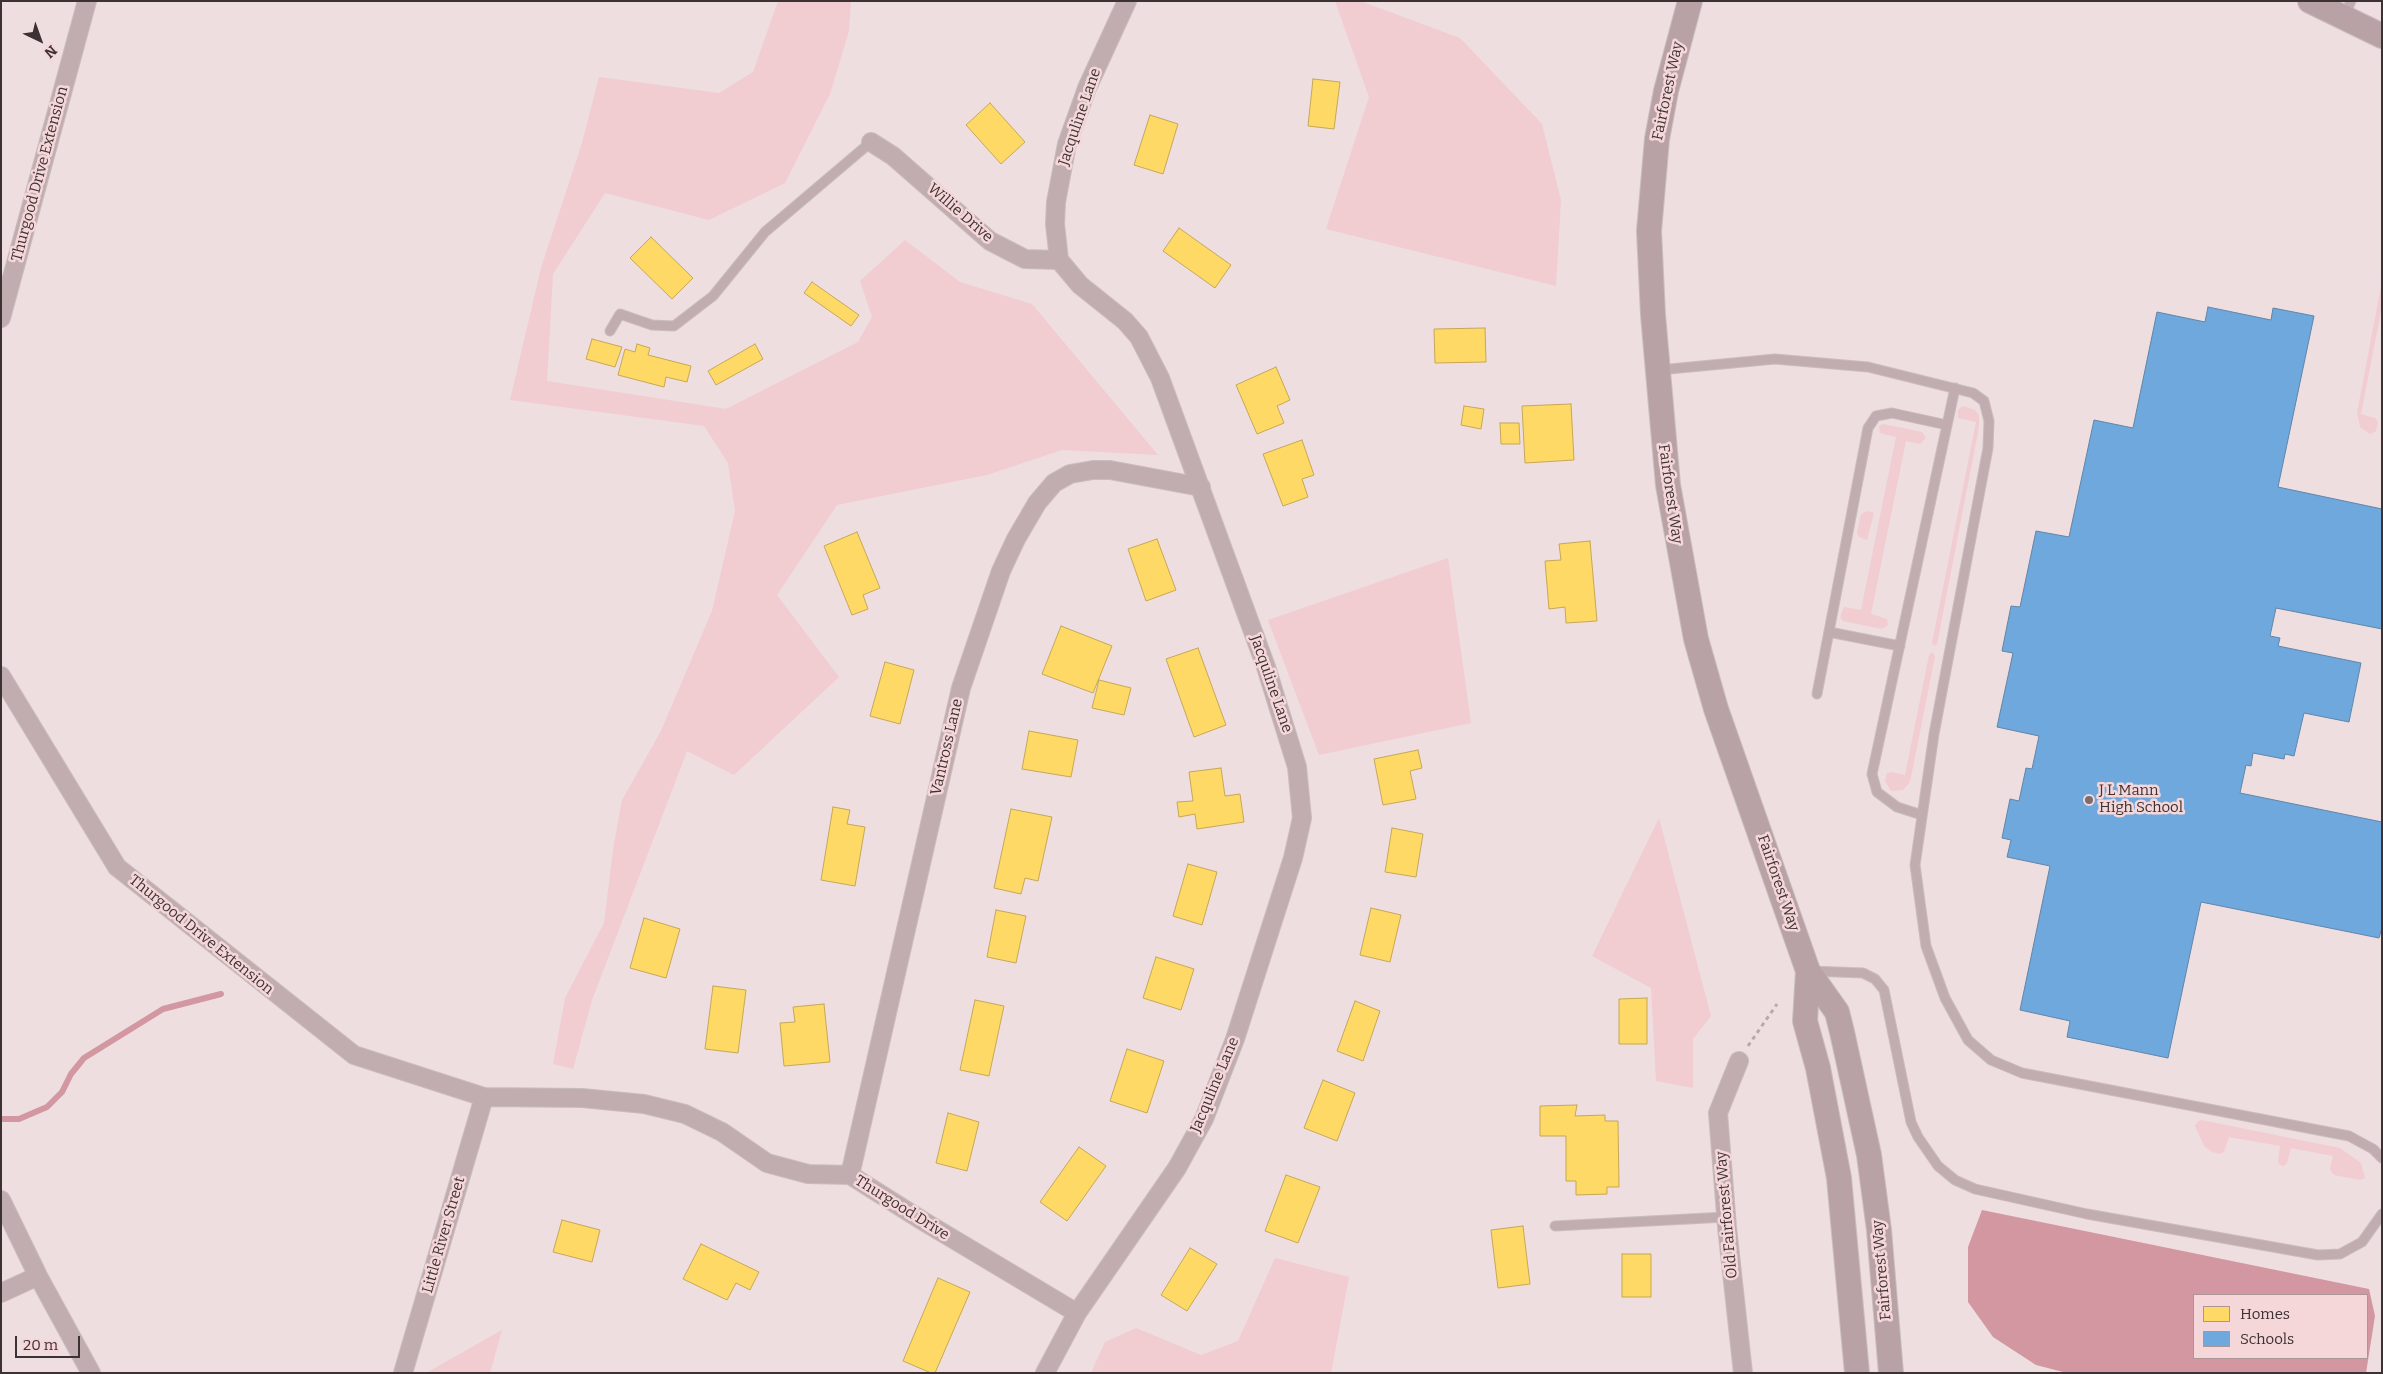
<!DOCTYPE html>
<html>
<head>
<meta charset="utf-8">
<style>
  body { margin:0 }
  #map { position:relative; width:2383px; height:1374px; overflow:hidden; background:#eedee0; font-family:Bitter,serif }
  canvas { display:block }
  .frame { position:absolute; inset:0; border:2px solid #3d3233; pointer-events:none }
  .legend { position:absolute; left:2193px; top:1294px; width:175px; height:65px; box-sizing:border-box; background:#f5d7da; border:1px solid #ab9597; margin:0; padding:6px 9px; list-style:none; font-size:15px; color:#3d3233 }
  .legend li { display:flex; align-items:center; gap:10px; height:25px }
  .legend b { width:25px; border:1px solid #ab9597 }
  .north { position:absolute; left:15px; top:15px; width:50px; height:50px; -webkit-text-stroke:4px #f5d7da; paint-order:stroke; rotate:138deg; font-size:14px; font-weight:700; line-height:20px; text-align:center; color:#3d3233 }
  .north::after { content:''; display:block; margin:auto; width:18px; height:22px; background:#3d3233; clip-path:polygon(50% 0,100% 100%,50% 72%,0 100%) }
  .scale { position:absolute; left:15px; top:1336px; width:65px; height:22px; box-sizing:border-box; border:2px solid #3d3233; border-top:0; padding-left:6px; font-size:15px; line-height:18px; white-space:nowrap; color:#3d3233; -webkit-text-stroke:4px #f5d7da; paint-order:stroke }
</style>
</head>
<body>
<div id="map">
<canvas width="2383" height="1374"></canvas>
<div class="frame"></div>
<ul class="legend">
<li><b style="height:14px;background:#ffd966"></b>Homes</li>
<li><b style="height:14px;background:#6fa8dc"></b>Schools</li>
</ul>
<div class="north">N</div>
<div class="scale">20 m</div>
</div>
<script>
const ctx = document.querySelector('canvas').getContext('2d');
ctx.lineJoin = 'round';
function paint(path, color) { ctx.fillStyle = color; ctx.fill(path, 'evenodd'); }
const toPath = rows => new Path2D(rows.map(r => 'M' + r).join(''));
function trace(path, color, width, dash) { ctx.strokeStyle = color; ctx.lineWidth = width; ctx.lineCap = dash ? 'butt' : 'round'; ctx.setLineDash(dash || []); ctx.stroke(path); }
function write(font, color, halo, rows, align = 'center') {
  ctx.font = font + ' Bitter,serif'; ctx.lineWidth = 5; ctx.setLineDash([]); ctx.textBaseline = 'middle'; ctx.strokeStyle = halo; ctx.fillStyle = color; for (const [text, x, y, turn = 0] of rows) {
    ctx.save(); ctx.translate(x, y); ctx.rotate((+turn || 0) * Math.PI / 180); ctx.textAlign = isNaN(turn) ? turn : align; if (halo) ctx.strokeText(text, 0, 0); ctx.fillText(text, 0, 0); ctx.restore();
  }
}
const green = toPath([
  [778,1,851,1,849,31,830,94,785,183,709,220,605,193,553,274,547,381,726,409,858,342,872,317,860,281,905,240,960,282,1032,304,1158,455,1062,450,987,475,837,505,777,595,839,677,734,775,687,751,592,1000,573,1069,553,1064,565,998,604,923,613,850,622,800,661,731,712,611,735,511,728,463,704,426,510,400,541,268,582,143,599,77,719,93,753,72],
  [1335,1,1360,1,1460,38,1542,124,1561,200,1556,286,1326,229,1369,97],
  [2382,281,2382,306,2361,414,2375,418,2378,422,2376,431,2370,434,2360,427,2357,413],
  [1963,406,1975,410,1979,416,1979,427,1937,644,1934,646,1932,643,1976,422,1958,418,1958,410],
  [1883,424,1922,432,1926,438,1920,444,1906,441,1871,614,1887,619,1888,625,1882,629,1843,621,1840,617,1844,607,1861,610,1896,437,1880,433,1879,426],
  [1867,511,1874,513,1867,540,1859,537,1857,533,1861,514],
  [1448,558,1471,723,1319,755,1268,620],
  [1932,652,1935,656,1910,782,1903,790,1891,791,1885,781,1887,773,1891,772,1905,775,1929,655],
  [1659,818,1711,1016,1693,1039,1693,1088,1656,1081,1651,988,1592,956],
  [2201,1120,2340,1148,2361,1163,2365,1178,2360,1180,2334,1175,2330,1169,2333,1156,2291,1148,2287,1163,2284,1166,2280,1165,2278,1162,2280,1146,2229,1137,2224,1152,2220,1154,2212,1152,2204,1146,2195,1126,2197,1122],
  [1275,1258,1349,1277,1331,1373,1091,1373,1105,1342,1136,1328,1201,1355,1238,1341],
  [502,1330,490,1373,426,1373]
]);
const water = toPath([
  [1982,1210,2369,1289,2375,1316,2366,1373,2067,1373,2036,1365,1993,1337,1968,1302,1968,1247],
  [2194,1295,2367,1295,2367,1358,2194,1358]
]);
const homes = toPath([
  [1313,79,1340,82,1334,129,1308,126,1313,79],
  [990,103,1025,142,1001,164,966,125,990,103],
  [1150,115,1178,124,1163,174,1134,165,1150,115],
  [1179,228,1231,265,1215,288,1163,251,1179,228],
  [651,237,693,278,672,299,630,258,651,237],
  [812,282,859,315,851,326,804,293,812,282],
  [1485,328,1486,362,1435,363,1434,329,1485,328],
  [592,339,622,347,615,367,586,359,592,339],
  [637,344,650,348,648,355,691,366,687,382,666,377,664,387,618,375,625,349,635,352,637,344],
  [755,344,763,359,716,385,708,371,755,344],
  [1276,367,1290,400,1277,406,1284,423,1257,434,1236,385,1276,367],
  [1571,404,1574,460,1525,463,1522,406,1571,404],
  [1464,406,1484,409,1481,429,1461,425,1464,406],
  [1500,423,1519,423,1520,444,1501,444,1500,423],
  [1302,440,1314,475,1302,479,1308,497,1283,506,1263,454,1302,440],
  [857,532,880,588,863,595,868,609,852,615,824,546,857,532],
  [1157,539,1176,590,1146,601,1128,549,1157,539],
  [1590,541,1597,621,1566,623,1565,607,1549,609,1545,561,1561,560,1559,544,1590,541],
  [1061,626,1112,646,1093,693,1042,674,1061,626],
  [1198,648,1226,725,1194,737,1166,659,1198,648],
  [885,662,914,670,900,724,870,716,885,662],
  [1099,680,1131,688,1124,715,1092,708,1099,680],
  [1029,731,1078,740,1071,777,1022,769,1029,731],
  [1418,750,1422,768,1410,771,1416,799,1383,805,1374,759,1418,750],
  [1221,768,1225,796,1240,794,1244,822,1197,829,1195,814,1179,817,1177,802,1193,801,1189,772,1221,768],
  [833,807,850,810,847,824,865,827,855,886,821,880,833,807],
  [1011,809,1052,817,1038,881,1025,878,1021,894,994,888,1011,809],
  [1392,828,1423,834,1416,877,1385,872,1392,828],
  [1188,864,1217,872,1202,925,1173,916,1188,864],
  [1371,908,1401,915,1390,962,1360,955,1371,908],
  [996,910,1026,916,1016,963,987,957,996,910],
  [644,918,680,929,666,978,630,968,644,918],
  [1156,957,1194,969,1181,1010,1143,998,1156,957],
  [713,986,746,990,738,1053,705,1049,713,986],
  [1647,998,1647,1044,1619,1044,1619,999,1647,998],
  [975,1000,1004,1006,989,1076,960,1070,975,1000],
  [1355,1001,1380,1011,1363,1061,1337,1051,1355,1001],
  [824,1004,830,1062,784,1066,780,1023,795,1022,793,1007,824,1004],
  [1127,1049,1164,1061,1147,1113,1110,1101,1127,1049],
  [1323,1080,1355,1093,1337,1141,1304,1128,1323,1080],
  [1577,1105,1575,1116,1605,1115,1605,1121,1618,1121,1619,1187,1607,1187,1607,1194,1576,1195,1576,1181,1566,1181,1566,1136,1540,1136,1540,1106,1577,1105],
  [948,1113,979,1122,967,1171,936,1163,948,1113],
  [1079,1147,1106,1166,1067,1221,1040,1202,1079,1147],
  [1286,1175,1320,1187,1298,1243,1265,1231,1286,1175],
  [562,1220,600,1230,592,1262,553,1252,562,1220],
  [1523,1226,1530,1284,1498,1288,1491,1230,1523,1226],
  [701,1244,759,1272,750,1290,736,1283,727,1300,683,1279,701,1244],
  [1190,1248,1217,1264,1187,1311,1161,1295,1190,1248],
  [1622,1254,1651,1254,1651,1297,1622,1297,1622,1254],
  [938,1278,970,1292,935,1373,931,1373,903,1361,938,1278]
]);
const schools = toPath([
  [2208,307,2271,320,2273,308,2314,316,2278,487,2382,509,2382,629,2276,608,2270,636,2280,638,2278,646,2361,663,2349,722,2304,713,2294,756,2285,754,2284,759,2253,753,2251,766,2246,765,2240,793,2382,822,2382,928,2379,938,2201,902,2168,1058,2067,1037,2070,1021,2020,1010,2050,866,2007,857,2011,840,2002,838,2010,799,2019,801,2026,768,2032,769,2039,736,1997,727,2013,653,2002,651,2011,606,2020,607,2036,531,2069,537,2094,420,2133,428,2157,312,2205,322,2208,307]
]);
const stream = toPath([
  [1,1119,19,1119,47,1107,62,1092,71,1074,84,1058,163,1009,221,994]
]);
const path = toPath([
  [1748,1046,1777,1004]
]);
const lane = toPath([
  [2344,17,2351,1],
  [610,331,620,314,652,325,674,326,713,296,765,232,871,142],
  [1659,370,1775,359,1868,367,1973,393,1984,401,1989,421,1988,448,1934,734,1915,865,1926,946,1945,998,1968,1040,1991,1060,2022,1073,2349,1136,2373,1149,2382,1158],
  [1829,632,1900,646],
  [1817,694,1868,428,1876,416,1892,413,1947,425],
  [1922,815,1897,807,1877,792,1872,774,1955,388],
  [1811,971,1863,973,1875,979,1884,990,1911,1122,1918,1137,1938,1166,1955,1180,1975,1189,2087,1214,2318,1255,2340,1254,2362,1242,2382,1214],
  [1555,1226,1726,1217]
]);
const street = toPath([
  [871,142,893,156,990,241,1025,259,1059,260],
  [1,318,87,1],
  [1,676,117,867,354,1055,484,1097,582,1098,644,1104,685,1114,722,1132,767,1163,808,1174,850,1175,923,1221,1077,1313],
  [1739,1061,1718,1113,1727,1227,1743,1373],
  [850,1175,961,688,1001,571,1016,539,1037,503,1054,483,1070,474,1093,470,1110,470,1201,487],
  [1,1200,38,1276,91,1373],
  [1,1293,38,1276],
  [403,1373,484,1097],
  [1045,1373,1077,1313,1177,1168,1204,1119,1235,1039,1293,858,1302,818,1297,767,1266,667,1160,378,1139,337,1125,321,1080,285,1059,260,1055,224,1056,202,1067,144,1087,88,1127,1]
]);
const secondary = toPath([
  [1690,1,1666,91,1657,139,1649,231,1653,315,1668,485,1696,639,1716,709,1808,971,1837,1012,1842,1032,1869,1155,1879,1230,1891,1373],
  [2310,1,2382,36],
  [1808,971,1805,1021,1818,1068,1839,1178,1857,1373]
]);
const markers = [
  [2089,800,5,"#7b6e70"]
];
const streetNames = [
  ["Fairforest Way",1668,91,-78],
  ["Jacquline Lane",1080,117,-71],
  ["Thurgood Drive Extension",40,174,-75],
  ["Willie Drive",960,213,41],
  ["Fairforest Way",1670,494,82],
  ["Jacquline Lane",1271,684,71],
  ["Vantross Lane",947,747,-77],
  ["Fairforest Way",1778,883,71],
  ["Thurgood Drive Extension",201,935,39],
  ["Jacquline Lane",1215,1085,-67],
  ["Thurgood Drive",902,1208,32],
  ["Old Fairforest Way",1727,1215,-95],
  ["Little River Street",444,1235,-74],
  ["Fairforest Way",1882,1270,-95]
];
const poiNames = [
  ["J L Mann",2099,791],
  ["High School",2099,808]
];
paint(green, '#f1ccd1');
paint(water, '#d297a0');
paint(homes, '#ffd966');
trace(homes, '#c5a757', 1);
paint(schools, '#6fa8dc');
trace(schools, '#6085a9', 1);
trace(stream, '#d297a0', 6);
trace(lane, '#c9bdbe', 11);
trace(street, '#c9bdbe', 20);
trace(secondary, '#c9bdbe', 26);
trace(path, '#b9a9ab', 3, [4, 4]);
trace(lane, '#c1adb0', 9);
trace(street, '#c1adb0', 18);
trace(secondary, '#b9a2a5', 24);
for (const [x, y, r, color] of markers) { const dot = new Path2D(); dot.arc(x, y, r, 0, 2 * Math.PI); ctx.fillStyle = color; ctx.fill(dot); trace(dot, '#f5d7da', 2); }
write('15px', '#3d3233', '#f5d7da', streetNames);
write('15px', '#3d3233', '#f5d7da', poiNames, 'left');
</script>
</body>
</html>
